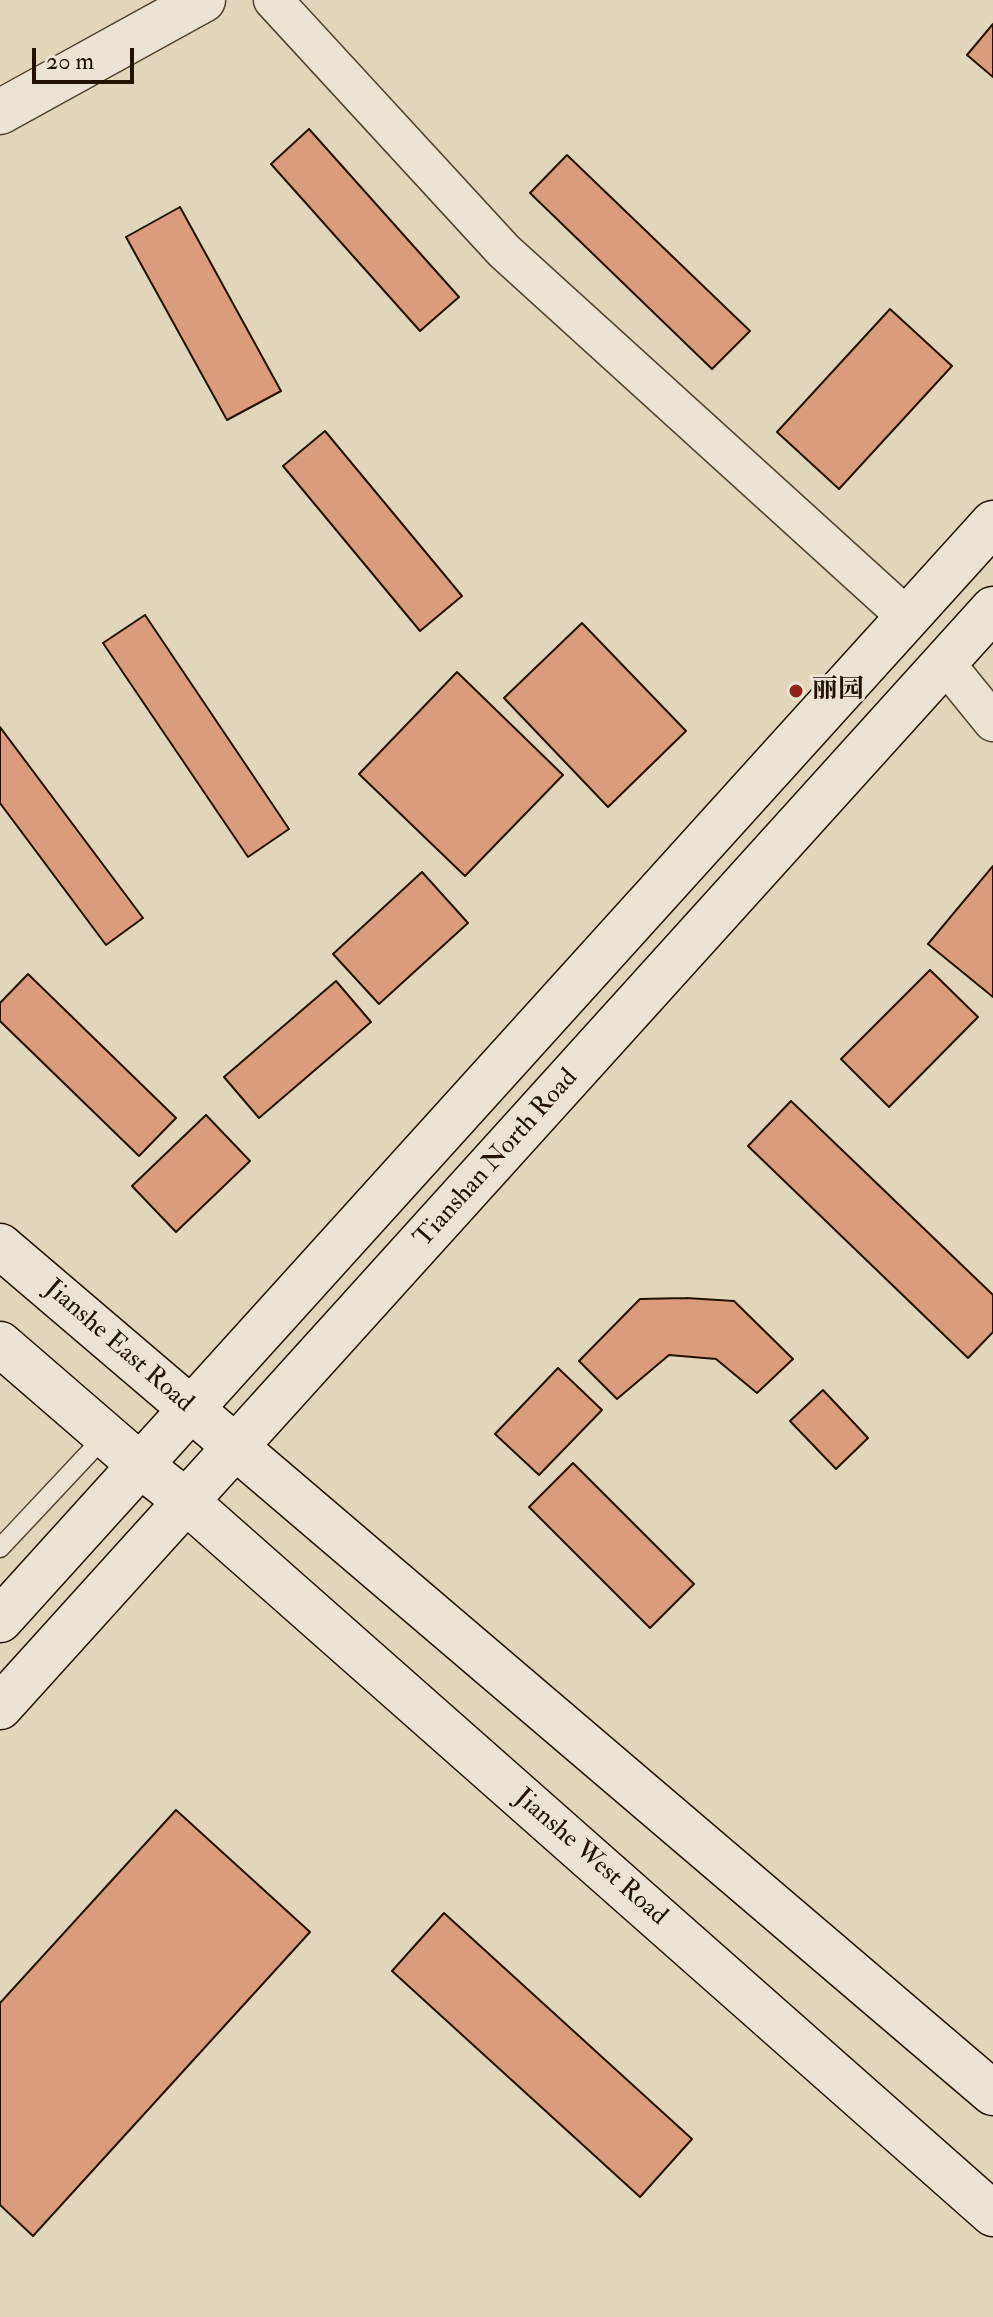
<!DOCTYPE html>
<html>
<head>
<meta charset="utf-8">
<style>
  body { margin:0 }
  #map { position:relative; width:993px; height:2317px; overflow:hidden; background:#e1d5ba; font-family:"IM FELL Double Pica",serif }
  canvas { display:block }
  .scale { position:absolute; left:32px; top:48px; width:102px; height:36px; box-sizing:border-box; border:4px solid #221200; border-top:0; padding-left:10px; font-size:24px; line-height:28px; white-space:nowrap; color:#221200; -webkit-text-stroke:6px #ece4d2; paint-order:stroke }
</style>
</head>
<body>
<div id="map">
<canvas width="993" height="2317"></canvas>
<div class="scale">20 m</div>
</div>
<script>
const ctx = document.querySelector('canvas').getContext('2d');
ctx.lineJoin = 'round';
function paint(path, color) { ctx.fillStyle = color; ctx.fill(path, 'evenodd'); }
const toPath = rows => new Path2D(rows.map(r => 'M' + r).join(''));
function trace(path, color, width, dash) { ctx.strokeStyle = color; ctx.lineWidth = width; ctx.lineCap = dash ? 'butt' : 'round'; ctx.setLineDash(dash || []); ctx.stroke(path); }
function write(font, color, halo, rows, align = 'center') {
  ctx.font = font + ' "IM FELL Double Pica","Noto Serif SC",serif'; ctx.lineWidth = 6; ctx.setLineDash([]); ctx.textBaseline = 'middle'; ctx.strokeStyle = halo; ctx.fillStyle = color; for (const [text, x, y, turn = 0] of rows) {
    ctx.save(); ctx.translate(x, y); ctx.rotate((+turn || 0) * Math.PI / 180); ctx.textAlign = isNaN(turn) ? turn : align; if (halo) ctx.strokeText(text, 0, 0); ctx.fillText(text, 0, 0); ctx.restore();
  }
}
const building = toPath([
  [993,24,993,77,967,55,993,24],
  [309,129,459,297,420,331,271,164,309,129],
  [567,155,750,331,712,369,530,193,567,155],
  [180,207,281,391,227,420,126,237,180,207],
  [890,309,952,366,839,489,777,432,890,309],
  [325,431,462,596,420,631,283,466,325,431],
  [145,615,289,829,248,857,103,643,145,615],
  [582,623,686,731,608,807,504,698,582,623],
  [457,672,563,775,465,876,359,774,457,672],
  [0,727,143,918,106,945,0,803,0,727],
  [993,866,993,997,928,944,993,866],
  [422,872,468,923,379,1004,333,954,422,872],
  [930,970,978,1017,889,1107,841,1059,930,970],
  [28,974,176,1118,139,1156,0,1021,0,1003,28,974],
  [336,981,371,1022,259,1118,224,1077,336,981],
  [791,1101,993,1295,993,1332,968,1358,748,1146,791,1101],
  [206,1115,250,1161,176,1232,132,1186,206,1115],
  [686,1298,734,1301,793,1359,757,1393,716,1359,669,1355,617,1399,579,1361,640,1299,686,1298],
  [558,1368,602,1410,539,1475,495,1434,558,1368],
  [823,1390,868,1438,836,1469,790,1421,823,1390],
  [573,1463,694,1584,650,1628,529,1507,573,1463],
  [176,1810,310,1932,33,2236,0,2205,0,2003,176,1810],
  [444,1913,692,2139,640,2197,392,1971,444,1913]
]);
const service = toPath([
  [0,1548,106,1435]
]);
const minor = toPath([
  [273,0,504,251,908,618],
  [945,663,993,722]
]);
const tertiary = toPath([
  [0,112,203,0]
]);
const secondary = toPath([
  [0,1246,993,2093],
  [0,1344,140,1465,187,1502,993,2214],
  [0,1620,993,523],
  [0,1707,993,609]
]);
const markers = [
  [796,691,8,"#8f2418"]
];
const poiNames = [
  ["丽园",812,691]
];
const streetNames = [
  ["Tianshan North Road",497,1159,-48],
  ["Jianshe East Road",118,1347,41],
  ["Jianshe West Road",590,1858,41]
];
paint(building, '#da9c7c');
trace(building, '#221200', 2);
trace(service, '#52432e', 21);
trace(minor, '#52432e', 41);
trace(tertiary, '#52432e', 47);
trace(secondary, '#221200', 47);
trace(service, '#ece4d2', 18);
trace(minor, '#ece4d2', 38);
trace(tertiary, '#ece4d2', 44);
trace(secondary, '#ece4d2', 44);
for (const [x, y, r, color] of markers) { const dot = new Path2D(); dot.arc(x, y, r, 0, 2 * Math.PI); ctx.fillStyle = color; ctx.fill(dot); trace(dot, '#ece4d2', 3); }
write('bold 26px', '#221200', '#ece4d2', poiNames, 'left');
write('26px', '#221200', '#ece4d2', streetNames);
</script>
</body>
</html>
